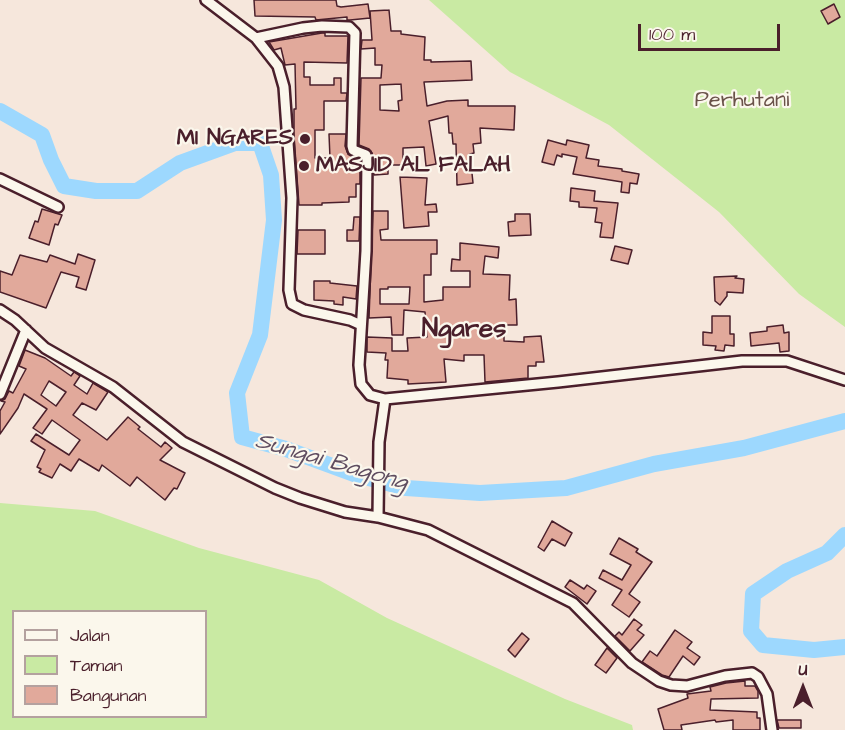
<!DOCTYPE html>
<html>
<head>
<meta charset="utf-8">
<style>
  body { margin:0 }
  #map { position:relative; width:845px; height:730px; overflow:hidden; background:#f6e7dc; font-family:"Architects Daughter",sans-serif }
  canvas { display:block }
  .legend { position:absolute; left:12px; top:610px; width:195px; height:108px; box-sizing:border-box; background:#fbf7ec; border:2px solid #b4a19f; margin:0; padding:8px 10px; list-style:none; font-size:18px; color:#4a1f2b }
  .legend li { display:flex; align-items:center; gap:12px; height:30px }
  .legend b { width:30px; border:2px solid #b4a19f }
  .north { position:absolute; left:773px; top:658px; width:60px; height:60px; -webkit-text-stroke:4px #fbf7ec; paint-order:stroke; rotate:0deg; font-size:16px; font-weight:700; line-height:24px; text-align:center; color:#4a1f2b }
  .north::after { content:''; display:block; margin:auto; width:21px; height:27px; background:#4a1f2b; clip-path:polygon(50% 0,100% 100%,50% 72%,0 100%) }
  .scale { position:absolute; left:638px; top:24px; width:142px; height:27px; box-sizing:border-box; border:3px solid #4a1f2b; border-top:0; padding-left:8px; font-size:18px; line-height:21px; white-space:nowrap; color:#4a1f2b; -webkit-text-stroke:4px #fbf7ec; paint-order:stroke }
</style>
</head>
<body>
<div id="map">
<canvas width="845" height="730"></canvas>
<ul class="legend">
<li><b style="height:8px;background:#fbf7ec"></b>Jalan</li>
<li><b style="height:16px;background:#c9eaa3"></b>Taman</li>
<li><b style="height:16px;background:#e1a99b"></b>Bangunan</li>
</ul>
<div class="north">U</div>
<div class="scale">100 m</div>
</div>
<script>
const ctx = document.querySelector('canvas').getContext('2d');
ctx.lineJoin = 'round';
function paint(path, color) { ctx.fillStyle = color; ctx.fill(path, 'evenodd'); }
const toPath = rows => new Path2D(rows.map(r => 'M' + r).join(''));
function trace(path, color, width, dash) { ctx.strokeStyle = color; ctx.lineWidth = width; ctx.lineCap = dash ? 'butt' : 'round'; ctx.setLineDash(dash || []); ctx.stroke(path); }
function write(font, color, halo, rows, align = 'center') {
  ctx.font = font + ' "Architects Daughter",sans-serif'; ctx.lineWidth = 4.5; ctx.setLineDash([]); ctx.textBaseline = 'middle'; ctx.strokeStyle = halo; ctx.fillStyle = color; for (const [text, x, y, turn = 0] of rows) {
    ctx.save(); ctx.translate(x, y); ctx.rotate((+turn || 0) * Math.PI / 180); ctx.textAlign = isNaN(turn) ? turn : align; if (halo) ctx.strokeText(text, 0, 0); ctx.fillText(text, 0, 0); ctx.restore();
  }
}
const green = toPath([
  [429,0,845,0,845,327,799,294,719,212,609,125,510,72],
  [0,503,95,511,199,548,319,580,387,618,565,699,632,725,633,730,0,730],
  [14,612,206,612,206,716,14,716]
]);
const river = toPath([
  [0,111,42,135,51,160,64,186,96,191,137,191,180,163,235,143,260,143,271,175,274,220,260,335,237,393,242,437,286,449,354,474,406,488,480,493,566,488,654,464,744,448,845,421],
  [845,535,827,553,787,571,753,594,751,631,763,645,814,650,845,647]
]);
const building = toPath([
  [254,0,336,0,337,6,341,7,368,4,370,18,350,20,347,20,347,17,316,20,315,17,255,16,254,0],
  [834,4,840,17,828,24,821,11,834,4],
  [389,10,391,31,401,31,401,34,425,37,424,60,431,60,431,62,471,61,472,80,424,82,427,106,447,101,468,100,468,106,515,106,514,130,480,128,481,143,473,144,474,153,470,154,473,183,457,185,456,144,453,144,452,133,449,133,448,116,429,121,436,164,426,166,424,147,403,148,403,165,388,165,388,174,374,175,372,153,369,149,359,145,361,78,381,78,382,65,375,65,375,48,361,49,362,40,372,40,370,11,389,10],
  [401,84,402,100,398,101,399,111,380,110,380,85,401,84],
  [322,33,325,33,325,36,348,36,347,63,304,62,304,77,310,77,310,85,334,85,334,78,341,78,341,93,347,93,346,101,324,101,324,130,315,130,315,158,330,158,329,134,346,134,345,146,348,154,360,160,360,184,356,184,356,197,349,197,349,202,322,203,322,205,299,205,294,136,294,109,296,109,295,64,285,65,281,48,274,50,269,42,322,33],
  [548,140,566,145,567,140,589,145,586,158,599,160,598,166,622,169,622,171,639,174,637,184,630,183,629,193,621,192,622,182,573,174,577,157,562,154,562,157,557,155,554,165,542,162,548,140],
  [400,177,427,178,425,205,436,204,437,212,428,212,429,226,404,228,400,177],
  [571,188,595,191,594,201,618,203,613,238,600,237,602,223,595,222,597,208,579,207,579,202,570,201,571,188],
  [42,209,62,215,58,225,55,224,49,245,29,238,35,221,38,222,42,209],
  [373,211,388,211,388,229,380,230,381,240,437,240,437,254,431,254,431,275,424,275,424,302,443,300,443,287,470,287,470,271,451,271,452,259,460,260,460,243,499,247,498,258,485,256,483,274,510,275,509,300,516,299,517,325,504,325,504,341,524,342,524,337,541,336,544,362,536,362,536,366,528,366,528,378,485,382,484,355,464,355,464,361,444,359,446,382,408,384,408,380,387,378,388,360,385,360,386,353,367,352,367,337,392,338,392,351,408,351,407,338,427,337,425,312,404,310,403,335,392,335,391,317,369,318,373,211],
  [388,287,410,287,409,304,380,304,380,289,388,289,388,287],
  [515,214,530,214,531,235,509,236,508,222,515,221,515,214],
  [354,217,360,217,359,241,347,241,347,230,353,230,354,217],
  [298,230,325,230,325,254,297,254,298,230],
  [615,246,632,250,628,264,611,260,615,246],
  [78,254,95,260,86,290,76,287,79,277,61,272,46,308,0,292,0,271,12,275,20,255,47,262,50,255,75,264,78,254],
  [737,276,735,278,744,279,743,293,727,292,727,296,720,305,715,301,714,277,737,276],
  [314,281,330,281,330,283,357,286,356,299,343,297,343,305,334,304,334,301,314,300,314,281],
  [712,316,730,316,730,334,734,334,734,346,725,345,724,351,715,350,716,346,703,345,703,332,712,333,712,316],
  [783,325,784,333,789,332,789,351,780,352,779,343,751,346,750,333,767,331,767,327,783,325],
  [25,350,45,358,71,376,74,372,80,376,74,385,87,394,93,383,108,392,96,410,82,403,73,415,107,440,128,417,140,427,138,429,161,447,165,442,172,448,160,460,185,473,177,489,174,488,165,500,137,477,130,486,102,465,99,471,79,459,71,471,60,464,52,478,39,472,41,469,37,467,45,450,31,441,36,434,69,455,80,440,52,420,42,434,33,428,47,409,24,394,18,408,0,434,0,411,5,402,1,401,5,399,9,391,13,393,26,369,19,366,25,350],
  [49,381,66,392,56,406,41,395,49,381],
  [552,521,572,533,565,546,552,539,544,551,538,547,552,521],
  [619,538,638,549,636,552,652,562,629,594,640,602,629,617,612,605,622,590,599,578,603,570,622,580,631,565,610,554,619,538],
  [570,580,584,589,587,585,596,591,587,604,565,587,570,580],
  [634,619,642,625,637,630,644,635,630,651,615,636,619,632,622,635,634,619],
  [675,630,692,642,687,648,700,657,694,665,683,656,669,677,662,675,642,662,650,651,657,656,675,630],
  [522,633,529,639,515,657,508,650,522,633],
  [607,648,617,658,606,673,595,665,607,648],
  [745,681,745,686,755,686,758,691,758,698,711,699,710,710,757,712,757,718,760,718,760,730,733,730,733,720,716,722,715,720,681,725,682,730,664,730,658,709,688,698,687,694,711,691,710,687,726,683,745,681],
  [777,720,801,720,801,728,779,728,777,720]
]);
const street = toPath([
  [206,0,256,38,278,66,284,87,292,198,289,290,292,304,304,310,350,320,361,325],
  [256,38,303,28,322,26,349,27,355,33,352,146,353,150,366,155,367,159,366,251,359,365,361,384,370,395,385,399,558,382,742,361,787,361,845,380],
  [0,179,58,207],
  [0,310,15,320,45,348,113,387,183,442,275,488,300,498,345,512,378,517],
  [0,394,26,330],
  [385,399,379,442,378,517,428,530,573,603,632,663,659,681,671,685,687,686,725,676,752,673,758,677,767,694,772,730]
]);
const markers = [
  [305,139,6,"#4a1f2b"],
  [304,166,6,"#4a1f2b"]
];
const parkNames = [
  ["Perhutani",742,101]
];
const poiNames = [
  ["MI NGARES",293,139],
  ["MASJID AL FALAH",316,166,"left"]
];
const waterNames = [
  ["Sungai Bagong",331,463,16]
];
const quarterNames = [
  ["Ngares",464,331]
];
paint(green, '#c9eaa3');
trace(river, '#9dd8fe', 16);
paint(building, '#e1a99b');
trace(building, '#4a1f2b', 1.5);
trace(street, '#4a1f2b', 14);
trace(street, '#fbf7ec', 9);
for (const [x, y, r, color] of markers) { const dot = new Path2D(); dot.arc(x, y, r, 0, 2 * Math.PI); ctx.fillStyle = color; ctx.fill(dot); trace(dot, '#fbf7ec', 2); }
write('22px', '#6a5249', '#fbf7ec', parkNames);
write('bold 22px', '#4a1f2b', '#fbf7ec', poiNames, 'right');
write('italic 24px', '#5f4d60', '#fbf7ec', waterNames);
write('bold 26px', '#4a1f2b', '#fbf7ec', quarterNames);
</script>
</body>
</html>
